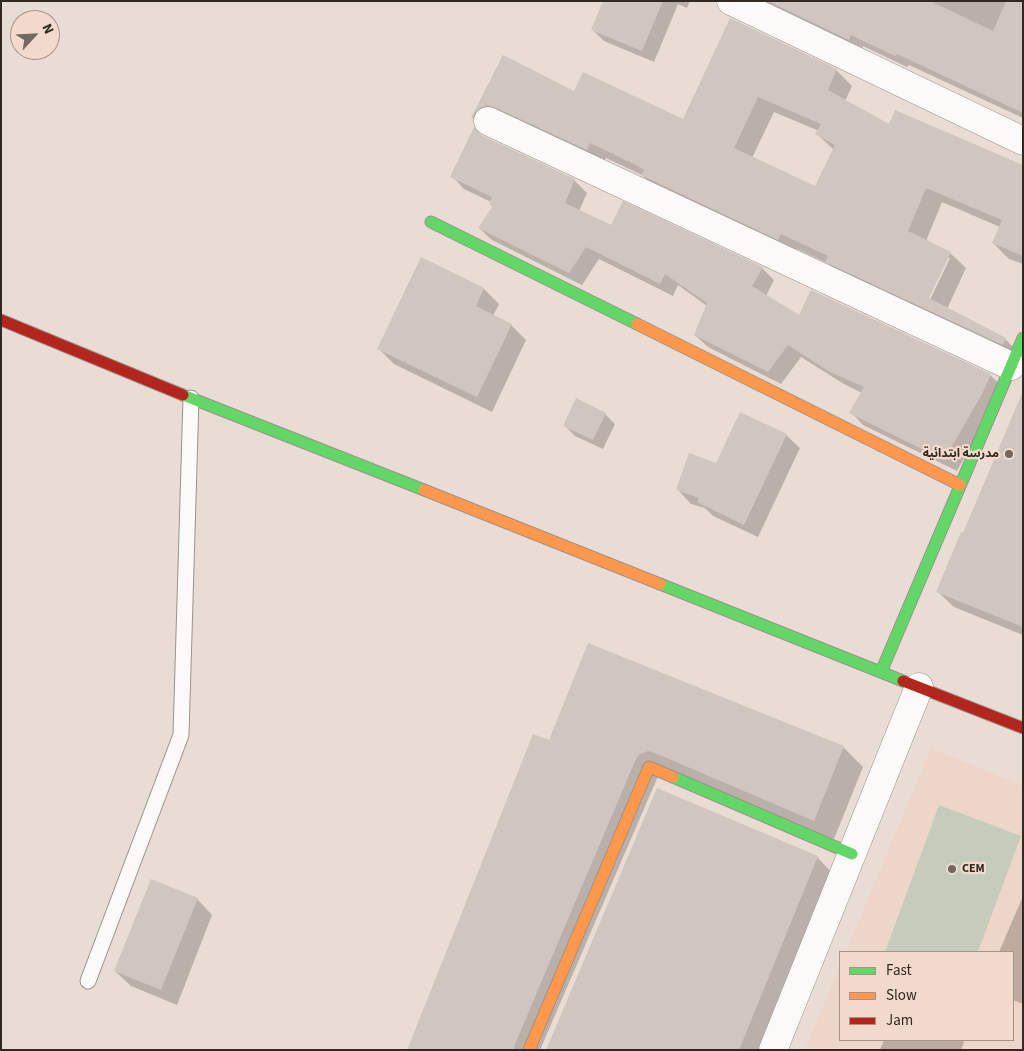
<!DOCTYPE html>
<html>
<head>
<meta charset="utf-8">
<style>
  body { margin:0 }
  #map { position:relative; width:1024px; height:1051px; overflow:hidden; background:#e9dcd4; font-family:"Source Sans 3",sans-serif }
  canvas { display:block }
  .frame { position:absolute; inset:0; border:2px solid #322923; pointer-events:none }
  .legend { position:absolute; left:839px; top:951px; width:175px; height:90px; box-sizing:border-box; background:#f2d9cb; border:1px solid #a59388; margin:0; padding:6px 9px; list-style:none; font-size:15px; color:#322923 }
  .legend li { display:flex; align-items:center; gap:10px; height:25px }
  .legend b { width:25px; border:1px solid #a59388 }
  .north { position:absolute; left:10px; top:10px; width:50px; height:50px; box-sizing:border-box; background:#f2d9cb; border:1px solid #a59388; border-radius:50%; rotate:65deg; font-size:14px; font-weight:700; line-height:20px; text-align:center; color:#322923 }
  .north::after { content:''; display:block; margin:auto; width:18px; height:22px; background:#726861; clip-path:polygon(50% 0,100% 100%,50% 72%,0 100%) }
</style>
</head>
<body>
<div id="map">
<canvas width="1024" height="1051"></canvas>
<div class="frame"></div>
<ul class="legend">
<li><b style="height:6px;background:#63d668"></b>Fast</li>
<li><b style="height:6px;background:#ff974d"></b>Slow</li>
<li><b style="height:6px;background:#b3261e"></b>Jam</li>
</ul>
<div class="north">N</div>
</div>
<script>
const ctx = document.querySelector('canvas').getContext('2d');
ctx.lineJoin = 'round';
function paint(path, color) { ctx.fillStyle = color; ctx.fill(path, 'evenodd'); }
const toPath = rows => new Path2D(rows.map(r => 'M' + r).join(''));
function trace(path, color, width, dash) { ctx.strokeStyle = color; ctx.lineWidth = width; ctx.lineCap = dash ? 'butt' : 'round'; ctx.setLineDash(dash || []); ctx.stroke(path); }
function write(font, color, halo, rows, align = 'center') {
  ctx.font = font + ' "Source Sans 3","Noto Sans Arabic",sans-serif'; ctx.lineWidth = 4.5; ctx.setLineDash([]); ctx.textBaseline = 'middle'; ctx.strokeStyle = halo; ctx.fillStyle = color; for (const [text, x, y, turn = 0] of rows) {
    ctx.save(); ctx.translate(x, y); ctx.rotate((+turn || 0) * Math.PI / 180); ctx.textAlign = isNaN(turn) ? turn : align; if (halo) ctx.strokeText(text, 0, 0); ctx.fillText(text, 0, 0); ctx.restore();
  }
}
const built = toPath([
  [931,748,1023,786,1023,1050,805,1050,840,966,840,1040,1013,1040,1013,952,846,952]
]);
const green = toPath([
  [939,805,1021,836,978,952,885,952]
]);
const shadow = toPath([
  [604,1,690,1,687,8,678,4,654,62,604,41,592,29],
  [757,1,1023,1,1023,118,909,65,907,67,863,46,861,51],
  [503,56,574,93,684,121,836,70,852,86,845,101,890,126,1023,167,1023,264,1009,259,993,243,1000,227,942,202,926,241,950,253,966,268,947,309,1005,339,1021,355,1019,360,842,277,829,264,797,249,794,254,658,191,642,175,606,158,603,165,489,133,472,117],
  [774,112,819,131,817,134,834,150,816,188,752,158],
  [947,258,950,258,928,304,926,303],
  [482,137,574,180,587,193,579,211,612,227,762,268,774,280,766,296,800,317,990,375,1003,387,957,471,863,425,851,412,862,393,844,384,801,357,781,384,708,347,695,335,707,306,678,285,673,296,599,259,582,285,492,240,479,228,494,208,490,204,491,202,464,189,452,176],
  [422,259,484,289,499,304,493,316,511,325,526,340,492,412,394,364,379,349],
  [1023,397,1023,635,954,607,938,592],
  [605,414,615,424,603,449,575,436,564,425],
  [786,435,800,448,758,537,713,516,705,508,691,504,678,490,717,464],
  [550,742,843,747,863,767,834,839,659,774,540,1050,408,1050],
  [817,857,836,877,766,1050,547,1050],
  [1023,896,1023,1004,1013,1000,1013,952,999,952],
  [197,899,212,915,177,1005,131,986,115,971],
  [884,1040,962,1040,964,1042,961,1050,880,1050]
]);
const building = toPath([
  [603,1,663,1,642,51,591,30],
  [768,1,930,1,993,31,1006,1,1023,1,1023,113,897,54,895,56,851,35,849,40],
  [730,18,837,69,828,90,889,124,895,110,1023,165,1023,256,992,243,1002,220,926,188,908,231,951,252,929,298,1006,338,1003,345,825,262,828,256,781,234,778,240,641,175,645,170,638,166,590,143,587,150,494,107,487,105,480,108,474,114,473,119,471,118,503,55,574,91,583,72,683,119],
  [758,97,821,124,815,134,835,145,815,186,734,148],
  [474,127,481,135,575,179,565,203,611,225,623,201,763,267,752,286,799,315,811,290,991,374,982,394,944,460,849,413,864,387,830,372,788,345,768,372,694,335,707,303,665,274,660,284,586,247,569,273,478,228,493,206,489,204,492,197,450,177],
  [421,257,484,288,476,306,512,324,477,397,377,349],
  [1023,391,1023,627,936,592,961,532,963,533],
  [576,398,606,413,593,440,563,426],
  [740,412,787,434,744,525,697,502,699,498,676,490,689,453,716,463],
  [588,643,844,746,814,821,655,753,648,751,640,754,635,761,515,1044,514,1050,407,1050,533,734,549,740],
  [657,788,818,856,739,1050,546,1050],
  [151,879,198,898,161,990,114,971]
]);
const lane = toPath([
  [88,981,181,735,191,398]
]);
const street = toPath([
  [731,1,1023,141],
  [488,121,1011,366],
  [773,1050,919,687]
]);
const fast = toPath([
  [431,222,637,324],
  [183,395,424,490],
  [660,584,903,681],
  [881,672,1023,338],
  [673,777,852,854]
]);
const slow = toPath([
  [637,324,960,485],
  [424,490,660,584],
  [529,1050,649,767,673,777]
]);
const jam = toPath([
  [1,320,183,395],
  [903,681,1023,728]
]);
const markers = [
  [1009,454,5,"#726861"],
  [952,869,5,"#726861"]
];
const poiNames = [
  ["مدرسة ابتدائية",999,454],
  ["CEM",962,869,"left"]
];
paint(built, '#edd6c8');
paint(green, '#c5ccbb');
paint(shadow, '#0003');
paint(building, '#d0c5bf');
trace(lane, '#9b928c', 17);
trace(street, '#9b928c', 29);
trace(fast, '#9b928c', 13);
trace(slow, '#9b928c', 13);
trace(jam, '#9b928c', 13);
trace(lane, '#fcfaf9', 15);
trace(street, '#fcfaf9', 28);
trace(fast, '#63d668', 11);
trace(slow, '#ff974d', 11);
trace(jam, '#b3261e', 11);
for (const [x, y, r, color] of markers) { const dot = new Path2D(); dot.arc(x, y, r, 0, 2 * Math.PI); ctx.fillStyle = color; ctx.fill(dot); trace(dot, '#f2d9cb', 2); }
write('bold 12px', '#322923', '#f2d9cb', poiNames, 'right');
</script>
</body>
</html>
